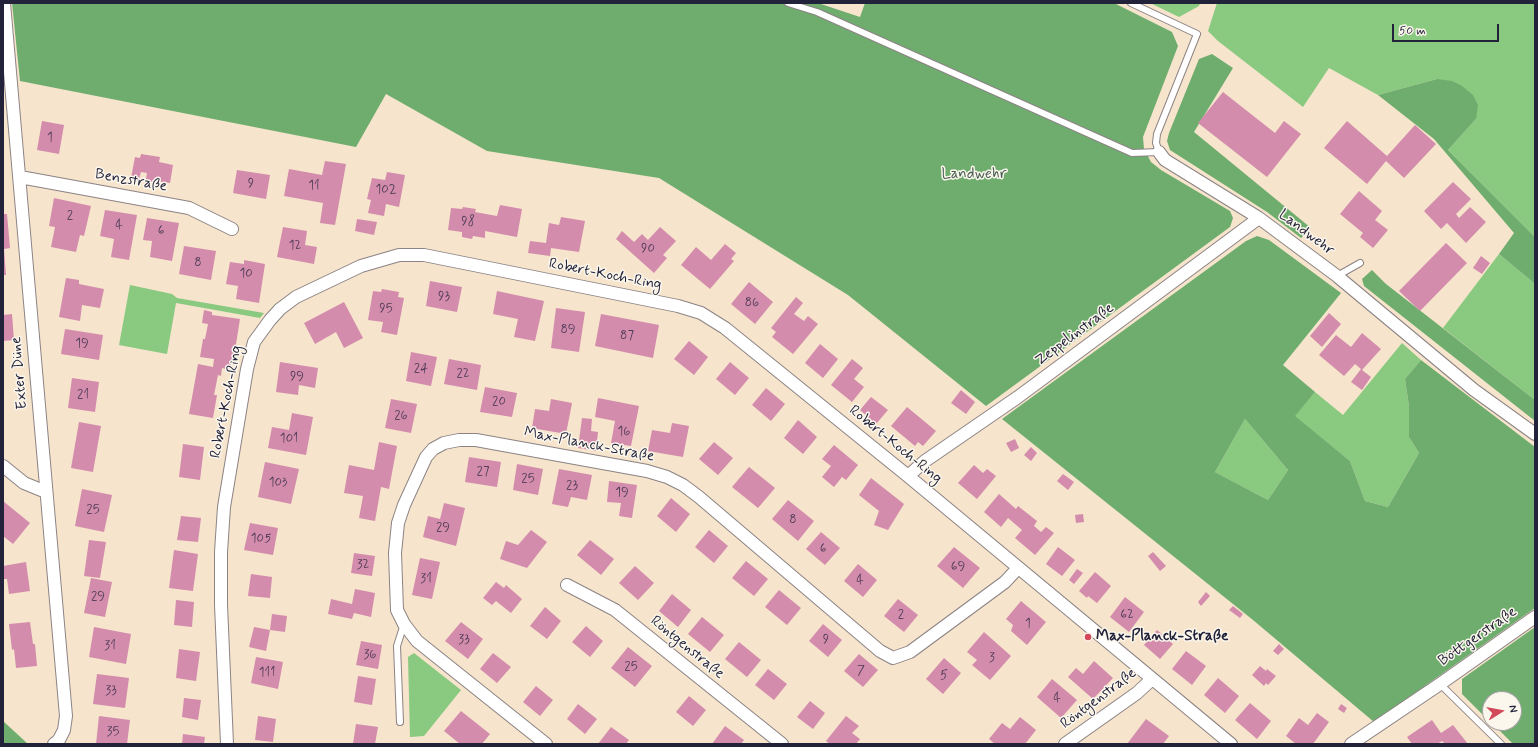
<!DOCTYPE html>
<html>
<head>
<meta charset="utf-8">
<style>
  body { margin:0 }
  #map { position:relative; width:1538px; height:747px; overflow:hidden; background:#f6e4cc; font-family:Mynerve,sans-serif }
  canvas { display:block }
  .frame { position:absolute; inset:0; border:4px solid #22223b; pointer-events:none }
  .north { position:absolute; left:1482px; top:691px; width:40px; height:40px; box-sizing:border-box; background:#fbf7ec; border:1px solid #a4a2a5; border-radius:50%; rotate:79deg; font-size:11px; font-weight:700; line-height:16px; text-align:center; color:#22223b }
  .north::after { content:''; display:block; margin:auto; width:14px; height:18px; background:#d1495b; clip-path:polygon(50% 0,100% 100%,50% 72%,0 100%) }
  .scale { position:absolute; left:1392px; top:24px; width:107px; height:18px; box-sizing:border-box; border:2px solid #22223b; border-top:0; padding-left:5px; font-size:12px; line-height:14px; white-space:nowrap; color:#22223b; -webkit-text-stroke:3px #fbf7ec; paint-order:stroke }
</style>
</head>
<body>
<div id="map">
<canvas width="1538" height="747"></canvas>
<div class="frame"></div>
<div class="north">N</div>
<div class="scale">50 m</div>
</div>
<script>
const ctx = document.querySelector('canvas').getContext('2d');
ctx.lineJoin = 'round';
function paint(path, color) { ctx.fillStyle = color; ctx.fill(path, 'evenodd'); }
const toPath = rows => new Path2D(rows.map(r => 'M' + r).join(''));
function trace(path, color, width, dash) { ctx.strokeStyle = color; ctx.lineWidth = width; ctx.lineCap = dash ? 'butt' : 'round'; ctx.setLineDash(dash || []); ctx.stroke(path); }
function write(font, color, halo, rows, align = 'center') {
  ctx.font = font + ' Mynerve,sans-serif'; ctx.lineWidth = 3; ctx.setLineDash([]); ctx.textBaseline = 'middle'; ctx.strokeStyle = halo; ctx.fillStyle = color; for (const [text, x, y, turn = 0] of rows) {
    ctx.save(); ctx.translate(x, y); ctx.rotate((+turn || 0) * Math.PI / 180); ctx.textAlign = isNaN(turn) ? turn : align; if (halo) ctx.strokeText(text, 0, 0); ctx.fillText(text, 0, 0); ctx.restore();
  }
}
const green = toPath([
  [1150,3,1200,3,1199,6,1179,17],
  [1217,3,1535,3,1535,237,1448,150,1476,119,1437,79,1378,95,1329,68,1303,107,1218,41,1208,31],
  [1499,254,1535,284,1535,400,1443,328],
  [130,285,172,294,177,298,264,313,260,318,176,303,167,354,119,345],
  [1402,343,1421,360,1405,379,1409,406,1409,437,1419,453,1388,507,1365,501,1350,461,1294,416,1315,392,1343,415],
  [1245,419,1288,470,1268,500,1215,472],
  [414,653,461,690,424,736,410,737,408,657]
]);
const forest = toPath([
  [12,3,818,3,860,17,865,3,1114,3,1172,32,1178,46,1143,137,1144,149,1151,162,1161,170,1230,211,1233,218,1230,227,986,406,848,295,659,178,487,151,386,94,356,147,20,81],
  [1212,54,1233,68,1194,132,1311,228,1301,238,1267,212,1170,150,1167,141,1169,133,1199,59],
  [1437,79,1452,81,1462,86,1473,95,1478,105,1476,119,1448,150,1535,237,1535,284,1499,254,1514,233,1434,139,1378,95],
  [1257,236,1269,240,1341,293,1283,365,1315,392,1295,416,1350,461,1365,501,1388,507,1419,453,1409,437,1409,406,1405,379,1421,360,1535,447,1535,608,1374,722,1253,620,1002,419,1246,241],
  [1245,419,1288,470,1268,500,1215,472],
  [1372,270,1386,284,1535,400,1535,421,1364,286,1362,279],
  [1535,627,1535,744,1513,744,1492,723,1514,723,1514,699,1490,699,1490,722,1462,694,1462,679],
  [3,721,28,744,3,744]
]);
const building = toPath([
  [1223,92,1275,133,1284,121,1301,134,1267,177,1198,123],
  [42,121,64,125,59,154,37,150],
  [1347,121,1387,156,1415,125,1436,144,1404,178,1386,161,1367,184,1324,148],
  [141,154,160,157,159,162,173,165,170,183,156,181,156,183,149,181,149,180,146,179,147,173,141,172,139,179,131,178,135,157,140,158],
  [325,161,346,164,335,225,320,223,323,203,284,196,289,169,322,175],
  [237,170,270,175,266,199,233,193],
  [387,172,405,175,399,207,386,204,384,216,368,213,371,200,367,199,372,178,385,180],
  [1453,182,1471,199,1456,214,1459,218,1470,207,1486,222,1466,243,1447,223,1441,229,1424,211],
  [1359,191,1382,211,1375,220,1388,230,1373,248,1360,237,1363,233,1340,214],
  [54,198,91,206,84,236,80,235,76,252,51,247,55,227,49,226],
  [500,205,522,209,517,237,485,231,485,238,473,236,472,239,462,237,462,232,448,230,451,208,462,209,463,207,476,209,475,212,497,216],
  [105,210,137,215,129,260,111,257,114,239,100,236],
  [3,214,7,214,10,248,4,249,6,275,3,275],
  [561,217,585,221,579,252,551,248,550,256,528,253,530,241,546,243,549,223,559,225],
  [147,218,179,223,172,261,150,257,152,241,143,240],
  [357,219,377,222,374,235,355,231],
  [283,227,307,231,305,245,317,247,314,264,277,257],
  [660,227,676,241,663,255,667,258,654,273,616,239,622,231,634,242,642,234,648,240],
  [1446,243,1467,263,1420,311,1399,291],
  [725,244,736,253,731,259,734,261,710,289,681,265,696,247,711,260],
  [184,246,216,251,211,280,179,274],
  [1481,256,1490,263,1482,274,1473,268],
  [244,260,265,264,259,303,236,299,238,286,226,284,230,262,244,264],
  [66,278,79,280,79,284,104,289,100,308,82,305,80,321,59,317],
  [430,281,462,287,457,312,426,306],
  [749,282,773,302,755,324,731,304],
  [382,289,399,292,398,297,404,298,397,335,381,332,383,322,368,320,373,291,381,292],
  [497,291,544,301,535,341,514,337,518,319,493,314],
  [796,297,803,303,794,314,804,321,808,316,818,324,793,354,772,337,776,332,771,328],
  [344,302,363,338,344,348,336,332,315,344,304,323],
  [556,308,585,312,579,352,551,348],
  [204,310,212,312,212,315,240,319,233,363,231,363,230,370,222,368,221,376,218,375,214,395,217,395,213,418,189,414,198,364,213,367,214,359,200,357,203,339,205,339,208,324,202,323],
  [1329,313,1341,324,1322,347,1310,336],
  [12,314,14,340,3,341,3,315],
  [601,314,659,325,653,358,595,346],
  [65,329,103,335,99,360,61,354],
  [1362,333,1381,349,1362,370,1371,377,1362,390,1351,382,1361,369,1355,364,1344,376,1319,355,1336,335,1351,347],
  [689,341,708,357,694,375,674,359],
  [820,344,838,359,823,378,805,363],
  [411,352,437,357,431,386,406,381],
  [449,359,481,365,477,390,444,384],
  [852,359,863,368,854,379,864,387,852,402,831,385],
  [280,362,318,368,315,388,299,385,298,395,276,392],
  [730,362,749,378,735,395,716,379],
  [72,378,99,382,95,412,68,408],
  [485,387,517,393,512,417,480,412],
  [766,388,785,404,771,421,752,405],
  [961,390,975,402,966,414,951,403],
  [871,397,888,410,876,424,860,410],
  [598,398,639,406,631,446,611,443,615,421,595,417],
  [391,399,417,404,411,433,385,428],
  [551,399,572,403,566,434,532,428,535,409,549,411],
  [907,407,936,431,923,446,918,442,915,446,891,426],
  [292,413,313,417,306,455,268,448,272,427,289,430],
  [582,418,592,419,591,431,598,432,596,451,578,448],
  [798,420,817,437,803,454,784,438],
  [79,422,101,426,93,472,71,468],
  [672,423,689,426,683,457,648,451,652,430,670,433],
  [1015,439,1019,448,1011,452,1006,443],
  [379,442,397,446,389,489,381,487,375,521,359,518,363,496,344,493,349,465,374,470],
  [714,442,733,458,718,475,699,459],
  [183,444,204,447,200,480,179,477],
  [834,445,858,465,846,480,842,477,834,487,822,477,831,466,822,459],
  [1031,447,1037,453,1031,461,1024,455],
  [469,457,501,462,497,487,465,482],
  [265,462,299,469,291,504,258,497],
  [517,464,543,469,538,495,513,490],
  [974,465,983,473,987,469,996,476,977,499,958,483],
  [749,467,775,488,758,508,732,487],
  [559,469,592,475,587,500,571,497,568,507,552,504],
  [1063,474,1074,482,1068,490,1057,481],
  [871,478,904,504,888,530,874,525,879,511,859,495],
  [609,481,637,485,632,518,619,516,621,503,607,502],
  [82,489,112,495,104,532,75,526],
  [999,494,1016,509,1018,506,1037,521,1034,526,1041,532,1046,527,1054,533,1035,555,1015,538,1022,530,1008,518,1001,527,984,512],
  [671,498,690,514,676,532,657,516],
  [788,500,814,521,798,541,772,519],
  [3,501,30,523,13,544,3,536],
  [444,503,465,508,456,546,423,537,428,516,440,519],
  [1083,514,1084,522,1076,523,1075,515],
  [181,516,201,518,198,542,177,540],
  [250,523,278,528,273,555,244,550],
  [531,530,547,542,527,568,500,559,506,541,518,545],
  [709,530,728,546,714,563,695,547],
  [821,532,840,548,825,565,806,549],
  [89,540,106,542,100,578,84,576],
  [590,540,614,559,601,575,577,555],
  [954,547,980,568,963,588,937,566],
  [1058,547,1075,560,1062,576,1046,564],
  [174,550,198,554,193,591,169,588],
  [1153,552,1166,566,1160,571,1148,556],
  [354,553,375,556,372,576,351,573],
  [420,558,440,562,432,599,412,595],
  [746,561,768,579,754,596,732,578],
  [26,562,30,591,9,594,7,579,3,579,3,566],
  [858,564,877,580,863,597,844,581],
  [635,566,654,583,638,600,619,583],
  [1077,569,1083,573,1074,584,1069,580],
  [1095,572,1111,586,1097,603,1088,596,1087,598,1079,591],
  [251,574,272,577,270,598,248,596],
  [91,578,112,582,105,617,84,613],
  [496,582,504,588,506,585,522,599,511,613,496,601,492,605,483,598],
  [355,589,375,593,371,617,354,613,352,619,328,614,331,599,352,604],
  [779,590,801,608,787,625,765,607],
  [1206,592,1210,596,1201,606,1198,602],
  [672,594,691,610,678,627,659,611],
  [1125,597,1144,612,1129,632,1110,617],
  [898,599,918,615,904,632,884,616],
  [176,600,194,602,192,627,174,625],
  [1021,601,1046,622,1027,645,1011,631,1013,625,1006,619],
  [1233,606,1243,614,1240,618,1229,610],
  [545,607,561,621,547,639,530,626],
  [272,614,287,616,285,632,270,630],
  [702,617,724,635,710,652,688,634],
  [30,622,33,644,35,644,37,666,16,668,14,649,12,650,9,624],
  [461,622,483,639,468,659,445,641],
  [823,624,842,640,828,657,809,641],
  [586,626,603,641,590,657,572,642],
  [94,627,131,634,126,664,89,657],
  [254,627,270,630,266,651,249,647],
  [1157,630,1173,644,1160,659,1144,645],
  [984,632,1011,656,990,680,972,665,977,660,967,652],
  [361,641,382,645,378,669,356,665],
  [739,642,761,660,747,677,725,659],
  [1279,644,1284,649,1278,655,1273,651],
  [628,647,652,666,635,687,611,668],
  [179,649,200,652,196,681,176,678],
  [1186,651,1206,666,1192,685,1172,669],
  [493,653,511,667,497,683,480,669],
  [859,654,878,670,863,687,844,671],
  [256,657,283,662,278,689,251,683],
  [944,658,961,673,943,694,926,679],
  [1094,661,1113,678,1093,699,1068,677,1076,668,1083,674],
  [1260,666,1266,671,1267,669,1276,676,1268,685,1266,683,1264,686,1252,675],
  [768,669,787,684,774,700,755,685],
  [97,674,129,678,125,708,93,704],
  [358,676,376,679,372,705,354,702],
  [1218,678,1239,696,1225,713,1204,695],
  [1052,679,1077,700,1061,718,1037,697],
  [536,686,553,700,540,716,523,702],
  [689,696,706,710,693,726,676,712],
  [184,698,201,700,198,720,182,717],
  [810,701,825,713,813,729,797,717],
  [1250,703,1271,721,1257,739,1235,720],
  [578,704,597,719,585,734,567,719],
  [1341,704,1347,708,1344,713,1338,709],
  [461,711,490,734,482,744,460,744,444,731],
  [1317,713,1329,722,1313,744,1296,744,1286,736,1299,718,1308,725],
  [99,716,130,720,127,744,96,744],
  [258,716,276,719,273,742,255,740],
  [846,716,859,726,852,733,860,739,856,744,830,744,826,741],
  [1020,717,1036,730,1025,744,995,744,989,739,1002,723,1010,729],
  [1146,719,1169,736,1163,744,1127,744],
  [1432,720,1441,733,1453,725,1468,744,1445,744,1442,741,1437,744,1412,744,1407,737],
  [356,724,378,727,375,744,353,744],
  [725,726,744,740,741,744,712,744],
  [611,727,629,740,626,744,598,744],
  [183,734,205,737,204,744,182,744]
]);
const lane = toPath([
  [788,3,817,12,1132,153,1159,152,1156,143,1157,134,1197,34,1131,3],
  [1337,276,1360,263],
  [1440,684,1501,744],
  [400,722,397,646,404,624]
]);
const street = toPath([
  [4,3,66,716,64,730,59,740,54,744],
  [1159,152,1165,160,1259,218,1337,276,1474,390,1535,434],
  [20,177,189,208,232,229],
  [3,466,24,483,46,492],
  [908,476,925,461,1018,397,1259,218],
  [567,585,615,610,782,744],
  [227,744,221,605,221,552,224,507,247,369,254,342,270,320,280,309,296,297,361,266,399,255,424,255,678,306,701,313,725,328,908,476,1231,744],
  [546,744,417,641,404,624,397,610,395,553,398,523,404,505,426,457,433,449,444,443,459,440,476,440,647,471,667,477,683,485,699,497,880,651,893,658,910,652,1005,582,1018,568],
  [1065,744,1137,693,1152,679],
  [1351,744,1440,684,1535,617]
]);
const markers = [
  [1088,637,4,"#d1495b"]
];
const numberNames = [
  ["1",50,138],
  ["9",251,184],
  ["11",314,186],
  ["102",386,190],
  ["2",70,216],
  ["98",468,222],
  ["4",119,226],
  ["6",161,231],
  ["12",295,246],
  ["90",648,249],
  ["8",198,263],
  ["10",246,274],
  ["93",444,297],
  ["86",752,303],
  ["95",386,309],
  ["89",568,330],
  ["87",627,336],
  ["19",82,344],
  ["24",421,369],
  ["22",463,374],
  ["99",297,377],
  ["21",83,395],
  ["20",499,402],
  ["26",401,416],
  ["16",624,432],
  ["101",289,439],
  ["27",483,472],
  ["25",528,479],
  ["103",278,483],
  ["23",572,486],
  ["19",622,493],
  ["25",93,510],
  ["8",793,520],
  ["29",443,528],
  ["105",261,539],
  ["6",823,549],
  ["32",363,565],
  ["69",958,567],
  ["31",426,579],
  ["4",860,581],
  ["29",98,597],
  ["2",901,615],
  ["62",1127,615],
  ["1",1028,624],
  ["33",464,640],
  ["9",826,640],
  ["31",110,646],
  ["36",370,655],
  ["3",992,658],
  ["25",631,667],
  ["7",861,671],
  ["111",267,673],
  ["5",944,676],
  ["33",111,691],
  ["4",1057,699],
  ["35",113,732]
];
const parkNames = [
  ["Landwehr",974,175]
];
const streetNames = [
  ["Benzstraße",131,181,10],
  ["Landwehr",1306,233,37],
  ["Robert-Koch-Ring",605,275,11],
  ["Zeppelinstraße",1075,335,-37],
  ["Exter Düne",20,373,-95],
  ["Robert-Koch-Ring",227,402,-79],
  ["Max-Planck-Straße",589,445,11],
  ["Robert-Koch-Ring",895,445,39],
  ["Böttgerstraße",1478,637,-35],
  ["Röntgenstraße",687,648,39],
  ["Röntgenstraße",1099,699,-37]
];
const poiNames = [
  ["Max-Planck-Straße",1096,637]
];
paint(green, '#89c980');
paint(forest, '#6ead6e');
paint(building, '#d48cac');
trace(lane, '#8c8384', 8);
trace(street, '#8c8384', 14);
trace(lane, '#fff', 6);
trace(street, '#fff', 12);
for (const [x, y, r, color] of markers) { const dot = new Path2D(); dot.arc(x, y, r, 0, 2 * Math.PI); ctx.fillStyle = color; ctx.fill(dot); trace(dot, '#fbf7ec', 1.5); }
write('13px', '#4e3c57', null, numberNames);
write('15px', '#465c53', '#fbf7ec', parkNames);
write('15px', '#22223b', '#fbf7ec', streetNames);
write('bold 15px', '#22223b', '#fbf7ec', poiNames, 'left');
</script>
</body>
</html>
